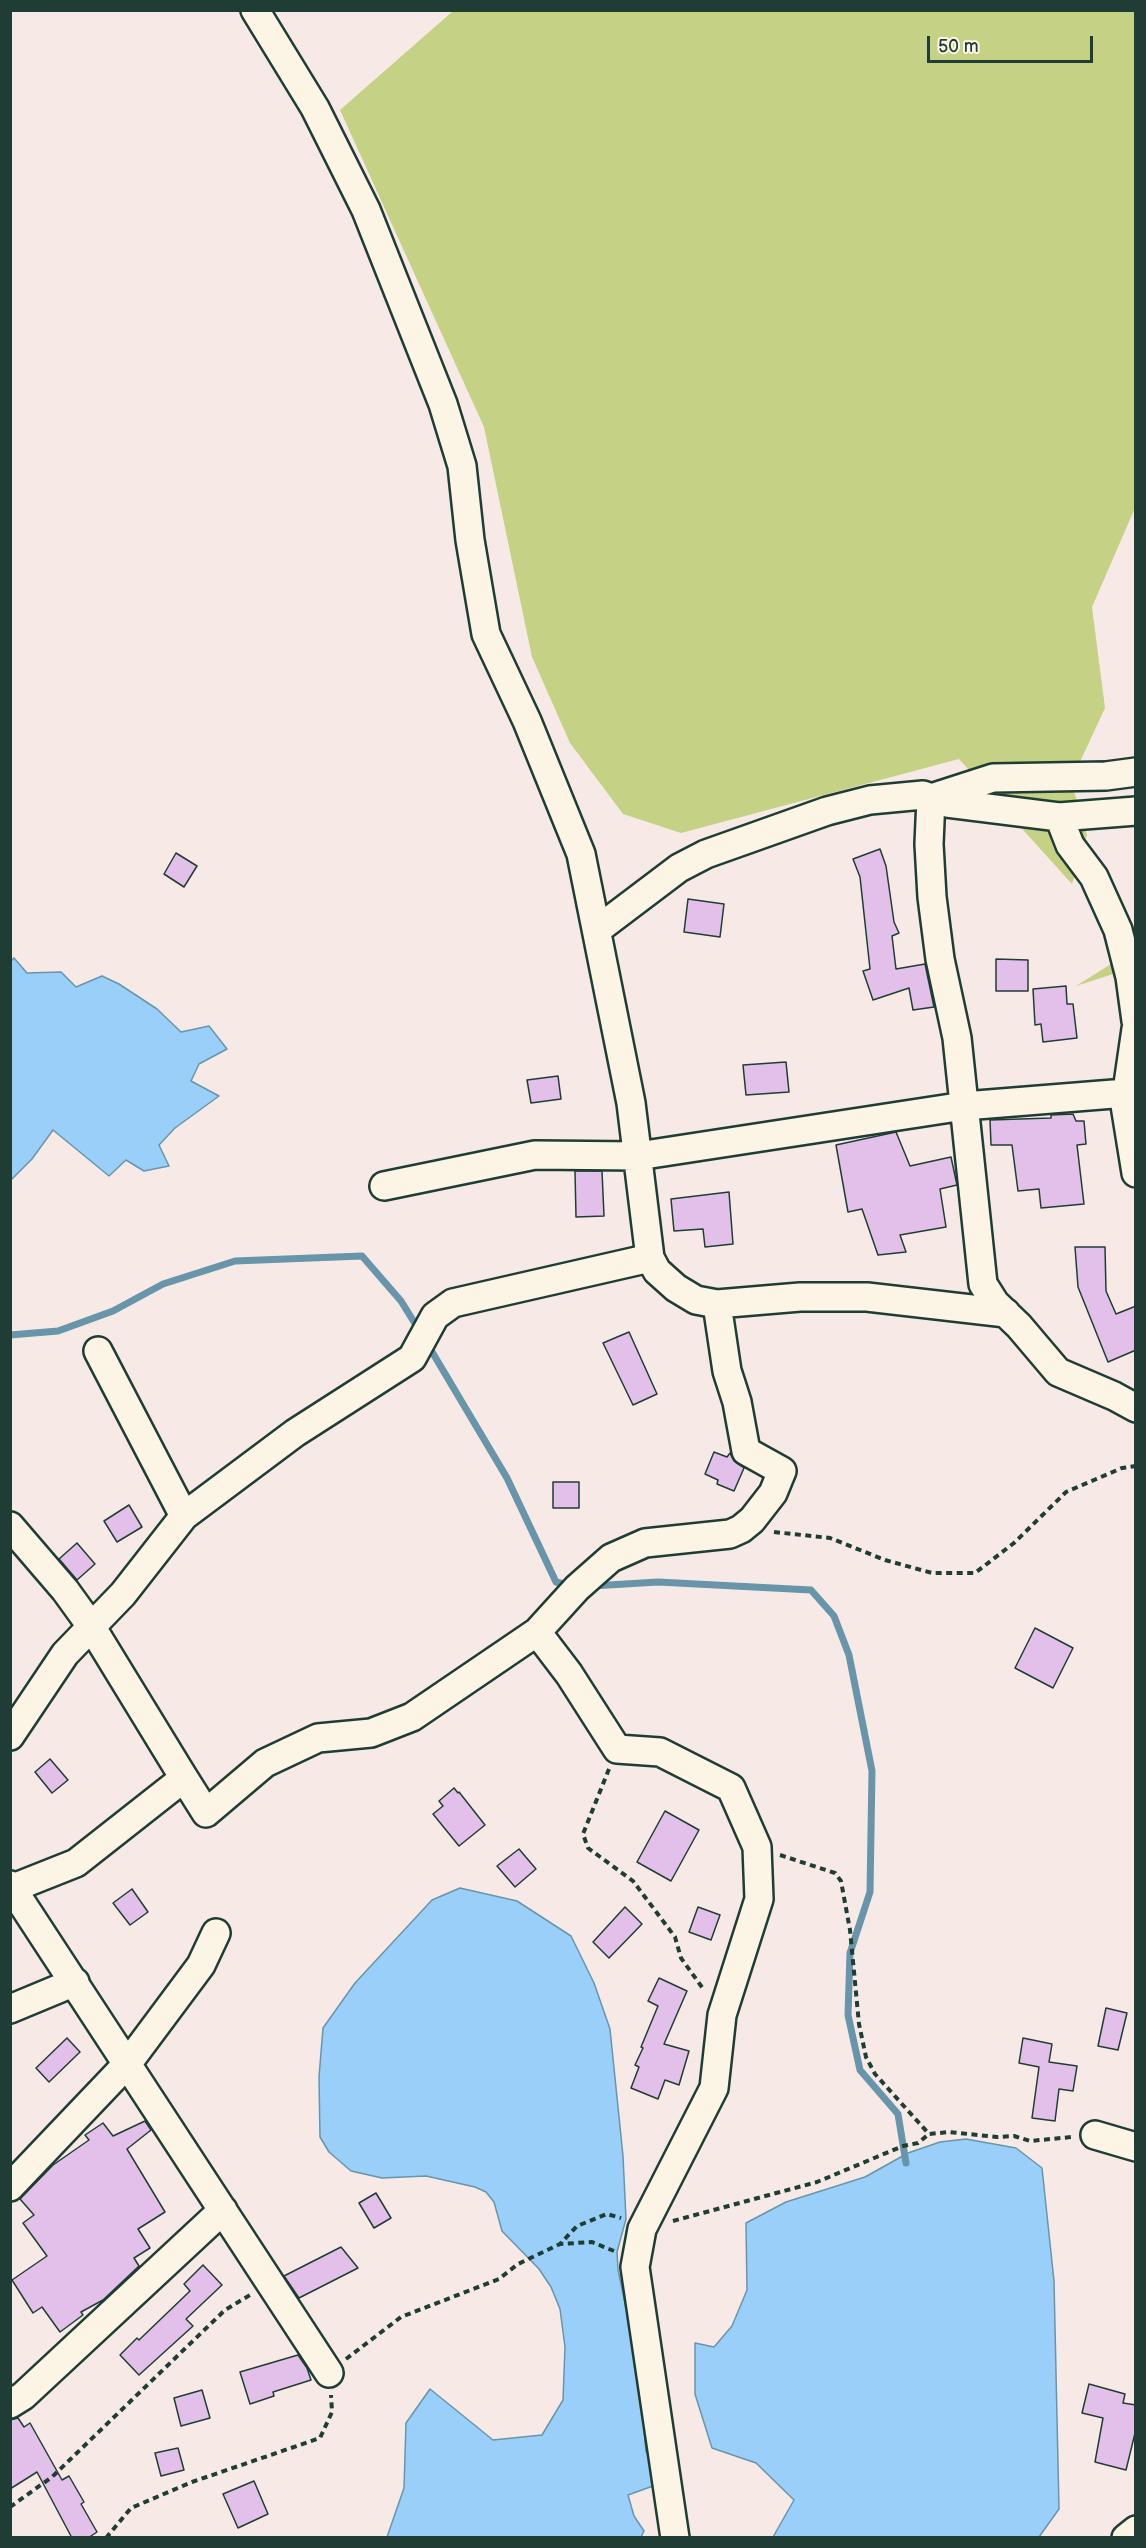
<!DOCTYPE html>
<html>
<head>
<meta charset="utf-8">
<style>
  body { margin:0 }
  #map { position:relative; width:1146px; height:2548px; overflow:hidden; background:#f7eae6; font-family:"Balsamiq Sans",sans-serif }
  canvas { display:block }
  .frame { position:absolute; inset:0; border:12px solid #1f3d34; pointer-events:none }
  .scale { position:absolute; left:927px; top:36px; width:166px; height:27px; box-sizing:border-box; border:3px solid #1f3d34; border-top:0; padding-left:8px; font-size:18px; line-height:21px; white-space:nowrap; color:#1f3d34; -webkit-text-stroke:4px #fcf5e5; paint-order:stroke }
</style>
</head>
<body>
<div id="map">
<canvas width="1146" height="2548"></canvas>
<div class="frame"></div>
<div class="scale">50 m</div>
</div>
<script>
const ctx = document.querySelector('canvas').getContext('2d');
ctx.lineJoin = 'round';
function paint(path, color) { ctx.fillStyle = color; ctx.fill(path, 'evenodd'); }
const toPath = rows => new Path2D(rows.map(r => 'M' + r).join(''));
function trace(path, color, width, dash) { ctx.strokeStyle = color; ctx.lineWidth = width; ctx.lineCap = dash ? 'butt' : 'round'; ctx.setLineDash(dash || []); ctx.stroke(path); }
const green = toPath([
  [453,11,1135,11,1135,508,1092,607,1105,708,1071,781,1087,835,1072,884,959,759,681,833,623,814,570,743,532,657,484,427,340,110],
  [1135,949,1135,967,1076,986]
]);
const water = toPath([
  [14,958,27,973,61,972,76,987,102,976,119,984,157,1009,181,1032,209,1026,227,1049,199,1064,191,1081,219,1096,175,1128,159,1145,169,1166,144,1171,126,1160,109,1176,53,1130,32,1159,11,1180,10,962,14,958],
  [460,1888,517,1901,571,1936,594,1983,610,2029,623,2156,626,2219,617,2252,618,2270,639,2369,646,2452,662,2463,664,2482,628,2495,634,2516,644,2531,641,2537,387,2537,404,2488,406,2423,430,2389,493,2440,542,2435,563,2400,565,2347,560,2309,551,2287,539,2269,502,2231,494,2202,486,2192,475,2187,426,2176,382,2178,351,2171,329,2152,320,2137,319,2077,323,2028,355,1983,432,1900,460,1888],
  [966,2139,1016,2148,1042,2168,1054,2281,1059,2509,1039,2537,773,2537,794,2500,756,2463,712,2448,695,2394,695,2343,714,2347,732,2326,747,2290,746,2223,786,2202,865,2177,908,2153,940,2142,966,2139]
]);
const stream = toPath([
  [10,1335,58,1331,113,1311,163,1284,235,1261,362,1256,401,1301,419,1330],
  [428,1345,507,1478,556,1582,572,1586],
  [592,1586,658,1582,811,1590,834,1616,849,1655,872,1771,870,1892,850,1953,848,2015,860,2070,898,2114,906,2163]
]);
const building = toPath([
  [880,849,886,866,894,922,899,933,892,936,896,969,925,964,934,1007,913,1010,909,988,873,1000,863,971,870,969,860,877,853,859,880,849],
  [176,853,197,866,184,887,164,874,176,853],
  [688,899,724,904,720,937,684,932,688,899],
  [996,959,1028,960,1028,991,996,991,996,959],
  [1066,986,1067,1004,1073,1004,1077,1038,1043,1042,1041,1024,1035,1025,1033,989,1066,986],
  [786,1062,789,1092,746,1095,743,1065,786,1062],
  [558,1076,561,1099,531,1103,527,1080,558,1076],
  [1073,1114,1076,1121,1084,1121,1086,1144,1077,1145,1084,1204,1041,1208,1039,1189,1018,1191,1012,1145,991,1145,990,1120,1051,1118,1051,1115,1073,1114],
  [896,1132,910,1166,951,1157,957,1185,940,1189,946,1227,900,1235,906,1252,878,1255,862,1209,848,1212,836,1145,896,1132],
  [575,1171,602,1171,604,1216,576,1217,575,1171],
  [729,1192,733,1244,705,1247,703,1229,674,1231,671,1199,729,1192],
  [1075,1247,1105,1247,1106,1291,1116,1314,1136,1306,1136,1350,1108,1362,1078,1287,1075,1247],
  [629,1332,657,1394,633,1405,603,1343,629,1332],
  [714,1452,727,1457,730,1453,734,1461,744,1468,734,1491,717,1484,718,1480,705,1474,714,1452],
  [553,1482,579,1482,579,1508,553,1508,553,1482],
  [129,1505,142,1527,117,1542,104,1521,129,1505],
  [77,1543,95,1564,77,1580,59,1559,77,1543],
  [1035,1628,1073,1648,1053,1688,1015,1668,1035,1628],
  [50,1759,68,1780,52,1793,35,1772,50,1759],
  [454,1788,458,1793,459,1792,485,1825,459,1846,433,1814,443,1806,439,1801,454,1788],
  [665,1811,699,1830,671,1881,637,1862,665,1811],
  [519,1849,536,1869,515,1887,497,1866,519,1849],
  [132,1889,148,1912,130,1925,113,1903,132,1889],
  [625,1907,642,1924,609,1958,593,1942,625,1907],
  [698,1907,720,1915,711,1940,689,1932,698,1907],
  [659,1978,687,1991,664,2044,689,2051,679,2085,665,2080,658,2099,631,2088,639,2067,635,2065,643,2048,641,2047,658,2006,648,2001,659,1978],
  [1106,2008,1127,2013,1118,2050,1098,2046,1106,2008],
  [67,2038,80,2052,49,2082,36,2068,67,2038],
  [1023,2038,1052,2044,1049,2062,1077,2066,1073,2091,1059,2089,1055,2121,1032,2118,1039,2067,1019,2063,1023,2038],
  [145,2121,151,2130,127,2149,165,2212,138,2229,150,2248,134,2258,139,2266,103,2300,81,2312,83,2315,60,2332,42,2307,33,2313,12,2280,47,2256,23,2223,34,2215,20,2199,53,2165,89,2140,85,2135,103,2123,113,2136,145,2121],
  [376,2193,391,2218,374,2228,359,2203,376,2193],
  [341,2247,358,2268,299,2298,284,2276,341,2247],
  [203,2265,222,2285,186,2319,193,2326,139,2375,120,2355,137,2338,139,2340,190,2291,184,2284,203,2265],
  [298,2355,307,2368,311,2380,273,2392,274,2396,250,2404,240,2372,298,2355],
  [1089,2384,1125,2394,1123,2403,1136,2405,1136,2429,1126,2470,1095,2462,1103,2418,1082,2413,1089,2384],
  [202,2390,210,2418,181,2426,174,2398,202,2390],
  [18,2418,24,2427,30,2423,62,2480,69,2476,84,2502,81,2504,97,2532,88,2538,72,2538,37,2472,10,2489,10,2420,18,2418],
  [178,2448,184,2470,161,2476,155,2453,178,2448],
  [254,2481,268,2514,238,2528,223,2494,254,2481]
]);
const path = toPath([
  [774,1532,830,1538,885,1560,932,1573,975,1573,1014,1543,1066,1492,1122,1468,1136,1466],
  [609,1769,583,1834,588,1848,633,1881,675,1937,681,1958,704,1990],
  [780,1855,835,1873,841,1881,850,1930,859,2024,866,2057,875,2074,929,2134,949,2132,997,2137,1014,2136,1030,2141,1072,2137],
  [673,2221,817,2182,903,2146,918,2143,929,2134],
  [614,2251,592,2242,560,2244,577,2226,607,2214,621,2218],
  [346,2359,401,2317,499,2279,518,2264,560,2244],
  [10,2507,52,2477,225,2310,250,2295],
  [106,2538,131,2508,192,2482,320,2438,332,2412,331,2395]
]);
const street = toPath([
  [255,10,315,108,366,210,443,404,462,466,470,540,486,634,527,721,581,854,631,1103,650,1258,657,1271,676,1288,696,1300,717,1304,800,1297,867,1297,1006,1313],
  [1136,772,1106,776,993,778,931,798,929,844,932,897,940,959,957,1038,983,1284,995,1303,1019,1326,1058,1372,1114,1396,1136,1408],
  [1059,817,1070,845,1094,877,1118,930,1130,977,1136,1021],
  [597,930,679,868,706,854,827,811,870,800,923,795,947,803,1059,817,1136,811],
  [1136,1029,1125,1105,1136,1173],
  [384,1186,535,1155,638,1156,964,1106,1126,1093],
  [98,1351,184,1516],
  [10,1526,65,1590,91,1626,184,1778],
  [537,1632,569,1674,617,1749,660,1752,731,1788,757,1847,759,1899,722,2015,714,2088,642,2229,635,2267,675,2538],
  [10,1736,65,1654,123,1594,184,1516,295,1433,412,1358,435,1316,453,1303,650,1258],
  [10,1885,329,2373],
  [13,1888,76,1863,184,1778,206,1813,265,1763,318,1738,371,1733,412,1717,537,1632,577,1588,611,1558,645,1543,730,1534,741,1529,752,1520,773,1493,782,1471,746,1451,737,1402,727,1371,717,1304],
  [10,2009,75,1982],
  [1095,2135,1136,2147],
  [10,2187,128,2063,201,1965,216,1933],
  [10,2404,23,2396,223,2210],
  [1126,2538,1136,2530]
]);
paint(green, '#c5d184');
paint(water, '#99cff8');
trace(water, '#6895aa', 1.5);
trace(stream, '#6895aa', 7);
paint(building, '#e3c0ea');
trace(building, '#1f3d34', 1.5);
trace(street, '#1f3d34', 32);
trace(path, '#1f3d34', 4, [6, 4.5]);
trace(street, '#fcf5e5', 27);
</script>
</body>
</html>
